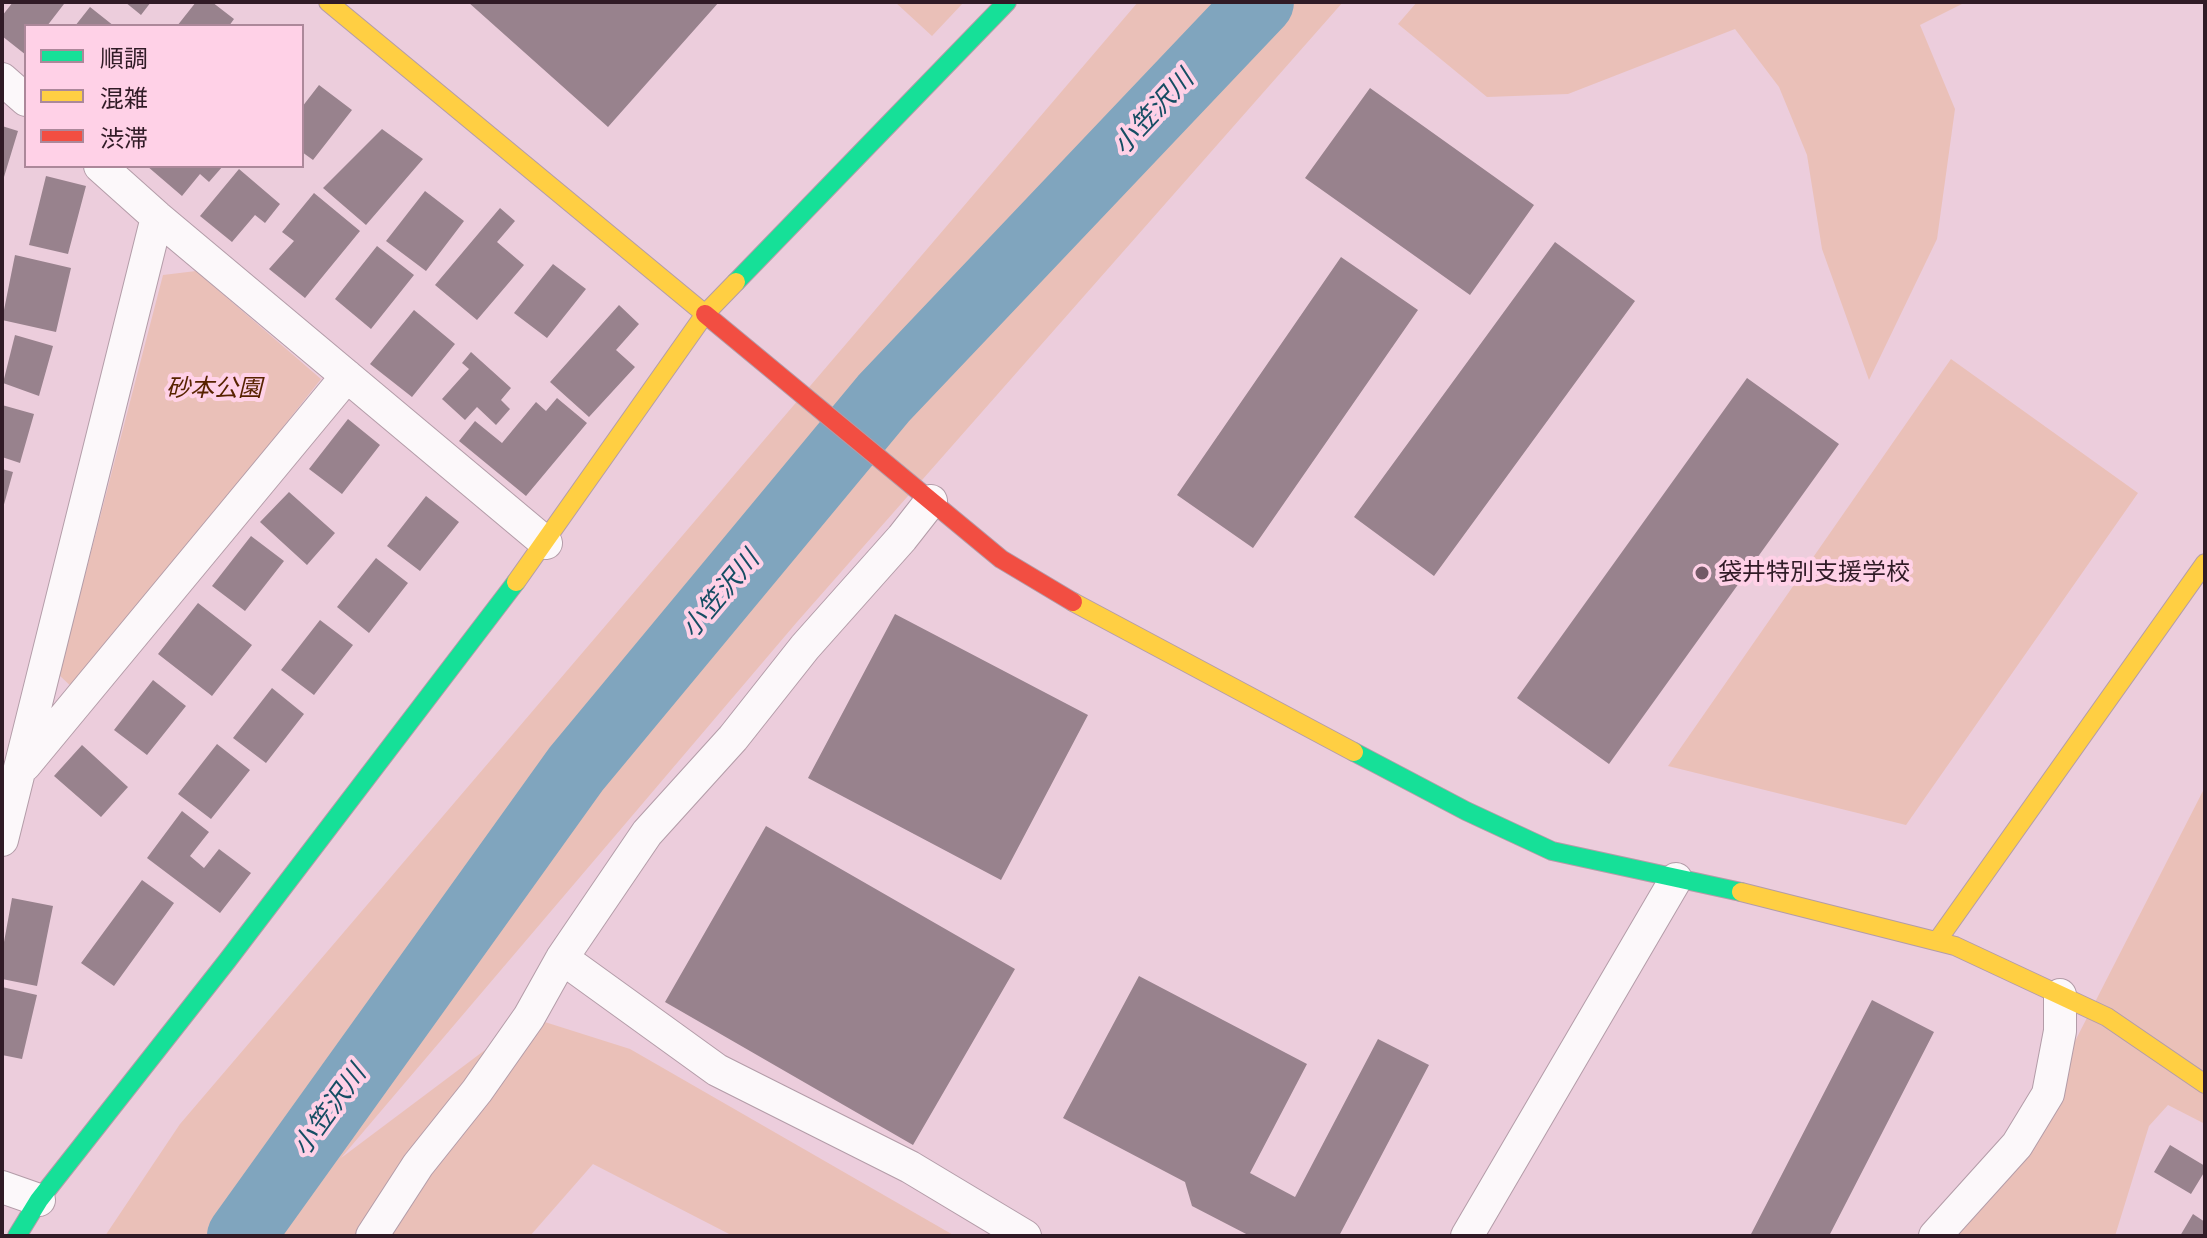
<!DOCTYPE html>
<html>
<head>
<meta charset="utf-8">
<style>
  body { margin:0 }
  #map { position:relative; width:2207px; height:1238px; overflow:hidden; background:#eccddc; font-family:"Libre Baskerville","Noto Sans JP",serif }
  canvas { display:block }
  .frame { position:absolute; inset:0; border:4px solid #301b26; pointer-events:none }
  .legend { position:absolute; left:24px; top:24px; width:280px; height:144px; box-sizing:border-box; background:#ffd1e7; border:2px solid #ac889a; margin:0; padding:10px 14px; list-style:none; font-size:24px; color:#301b26 }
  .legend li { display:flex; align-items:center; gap:16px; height:40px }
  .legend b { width:40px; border:2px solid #ac889a }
</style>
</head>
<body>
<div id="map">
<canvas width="2207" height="1238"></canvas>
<div class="frame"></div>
<ul class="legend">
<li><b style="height:10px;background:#16e098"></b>順調</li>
<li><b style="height:10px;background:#ffcf43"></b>混雑</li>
<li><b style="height:10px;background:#f24e42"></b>渋滞</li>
</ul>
</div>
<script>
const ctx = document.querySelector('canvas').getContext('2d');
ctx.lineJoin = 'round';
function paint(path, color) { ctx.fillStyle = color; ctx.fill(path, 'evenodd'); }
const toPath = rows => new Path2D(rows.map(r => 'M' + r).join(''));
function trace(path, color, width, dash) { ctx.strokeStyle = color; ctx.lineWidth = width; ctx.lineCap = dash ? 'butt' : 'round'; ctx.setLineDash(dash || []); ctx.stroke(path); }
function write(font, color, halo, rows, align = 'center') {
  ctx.font = font + ' "Libre Baskerville","Noto Sans JP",serif'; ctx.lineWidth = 8; ctx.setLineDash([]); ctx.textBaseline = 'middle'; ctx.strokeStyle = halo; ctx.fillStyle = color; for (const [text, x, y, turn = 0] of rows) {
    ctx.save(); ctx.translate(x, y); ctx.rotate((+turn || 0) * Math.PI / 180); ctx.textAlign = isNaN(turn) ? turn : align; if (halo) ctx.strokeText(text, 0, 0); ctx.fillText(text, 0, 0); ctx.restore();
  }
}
const green = toPath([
  [895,2,964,2,932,36],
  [1138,2,1343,2,797,622,341,1158,529,1017,630,1049,955,1236,733,1236,593,1164,530,1236,105,1236,180,1124],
  [1417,2,1966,2,1920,25,1955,109,1937,239,1869,380,1822,249,1807,155,1779,87,1735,29,1568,94,1487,97,1398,24],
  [196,271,321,379,75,690,59,675,163,275],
  [1951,359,2138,493,1906,825,1668,766],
  [2205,787,2205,1124,2168,1105,2149,1126,2115,1236,1940,1236,2048,1094]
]);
const river = toPath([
  [241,1236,576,769,884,398,1260,2]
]);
const building = toPath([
  [13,2,64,4,47,26,26,26,26,55,2,36,2,16],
  [125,2,151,2,141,15],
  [196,2,212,2,234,19,229,26,177,26],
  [468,2,719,2,608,127],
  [90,7,114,26,75,26],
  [319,85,352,110,313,160,302,152,302,107],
  [1370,88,1534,205,1470,295,1305,178],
  [2,126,18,131,4,177,2,176],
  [382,129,423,159,366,225,323,188],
  [147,166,223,166,209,182,200,174,182,196],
  [239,169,280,204,265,223,255,215,232,242,200,216],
  [46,176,86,186,68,254,29,245],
  [425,191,464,221,426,271,386,241],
  [314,193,360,231,305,298,269,269,294,241,282,232],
  [500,208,515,221,497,242,524,265,477,320,435,285],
  [1555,242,1635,301,1434,576,1354,517],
  [377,246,414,275,371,329,335,299],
  [15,255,71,268,56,332,2,320],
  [1341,257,1418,310,1253,548,1177,495],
  [553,264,586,289,547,338,514,313],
  [619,305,639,324,616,350,635,367,589,417,550,382],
  [414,310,455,344,412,397,370,364],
  [15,335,53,346,39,396,3,383],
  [471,352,511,388,501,400,510,409,496,425,477,407,465,420,442,399,469,369,462,363],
  [1747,378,1839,444,1609,764,1517,698],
  [557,398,587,423,526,496,459,441,475,421,502,443,536,402,546,411],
  [2,405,34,414,20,463,2,457],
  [348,419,380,445,342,494,309,469],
  [2,469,13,472,3,508,2,508],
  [289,492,335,533,307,565,260,522],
  [426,496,459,522,420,571,387,546],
  [251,536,284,561,245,611,212,586],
  [376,558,408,583,369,633,337,607],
  [198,603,252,645,212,696,158,654],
  [895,614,1088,715,1001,880,808,778],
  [320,620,353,645,314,695,281,670],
  [153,680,186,706,147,755,114,730],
  [272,688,304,714,266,763,233,738],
  [217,744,250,770,211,819,178,794],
  [82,745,128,787,101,817,54,776],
  [182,811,209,832,190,856,204,868,219,849,251,873,220,913,147,858],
  [766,826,1015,969,913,1145,665,1002],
  [142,880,174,903,114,986,81,963],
  [12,898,53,906,37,986,2,979,2,953],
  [1139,976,1307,1064,1250,1173,1295,1197,1378,1039,1429,1065,1339,1236,1250,1236,1192,1206,1185,1182,1063,1118],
  [2,987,37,995,22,1059,2,1055],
  [1872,1000,1934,1032,1829,1236,1750,1236],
  [2170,1145,2205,1166,2205,1171,2191,1194,2154,1172],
  [2193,1214,2205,1222,2205,1236,2180,1236]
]);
const street = toPath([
  [2,79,26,100],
  [100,166,157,217,546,543],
  [25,765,347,376],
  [2,840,157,217],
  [562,958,717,1070,910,1167,1025,1236],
  [2,1187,39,1200],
  [372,1236,418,1165,477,1091,529,1017,562,958,647,833,733,738,805,647,902,538,931,501],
  [1467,1236,1676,879],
  [1935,1236,2017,1145,2048,1094,2060,1031,2060,995]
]);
const fast = toPath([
  [736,282,1007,2],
  [1354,752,1466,811,1552,851,1741,892],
  [17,1236,39,1200,227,961,516,582]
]);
const slow = toPath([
  [328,2,705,314],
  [516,582,705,314,736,282],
  [1073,602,1354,752],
  [1741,892,1955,946,2107,1017,2205,1084],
  [1937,941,2205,563]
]);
const jam = toPath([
  [705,314,1001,559,1073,602]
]);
const markers = [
  [1702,573,8,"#725966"]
];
const parkNames = [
  ["砂本公園",214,389]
];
const poiNames = [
  ["袋井特別支援学校",1718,573]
];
const waterNames = [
  ["小笠沢川",1154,113,-47],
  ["小笠沢川",721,595,-50],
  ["小笠沢川",330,1111,-54]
];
paint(green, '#eac0b8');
trace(river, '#80a5be', 68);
paint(building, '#98828d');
trace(street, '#b39ca8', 34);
trace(fast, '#b39ca8', 20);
trace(slow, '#b39ca8', 20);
trace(jam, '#b39ca8', 20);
trace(street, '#fcf8fa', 32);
trace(fast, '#16e098', 18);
trace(slow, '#ffcf43', 18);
trace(jam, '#f24e42', 18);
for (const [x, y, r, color] of markers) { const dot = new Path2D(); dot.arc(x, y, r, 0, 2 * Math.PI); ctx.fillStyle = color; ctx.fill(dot); trace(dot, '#ffd1e7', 3); }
write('italic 24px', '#572300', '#ffd1e7', parkNames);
write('24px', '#301b26', '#ffd1e7', poiNames, 'left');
write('italic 26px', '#164d63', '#ffd1e7', waterNames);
</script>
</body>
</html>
